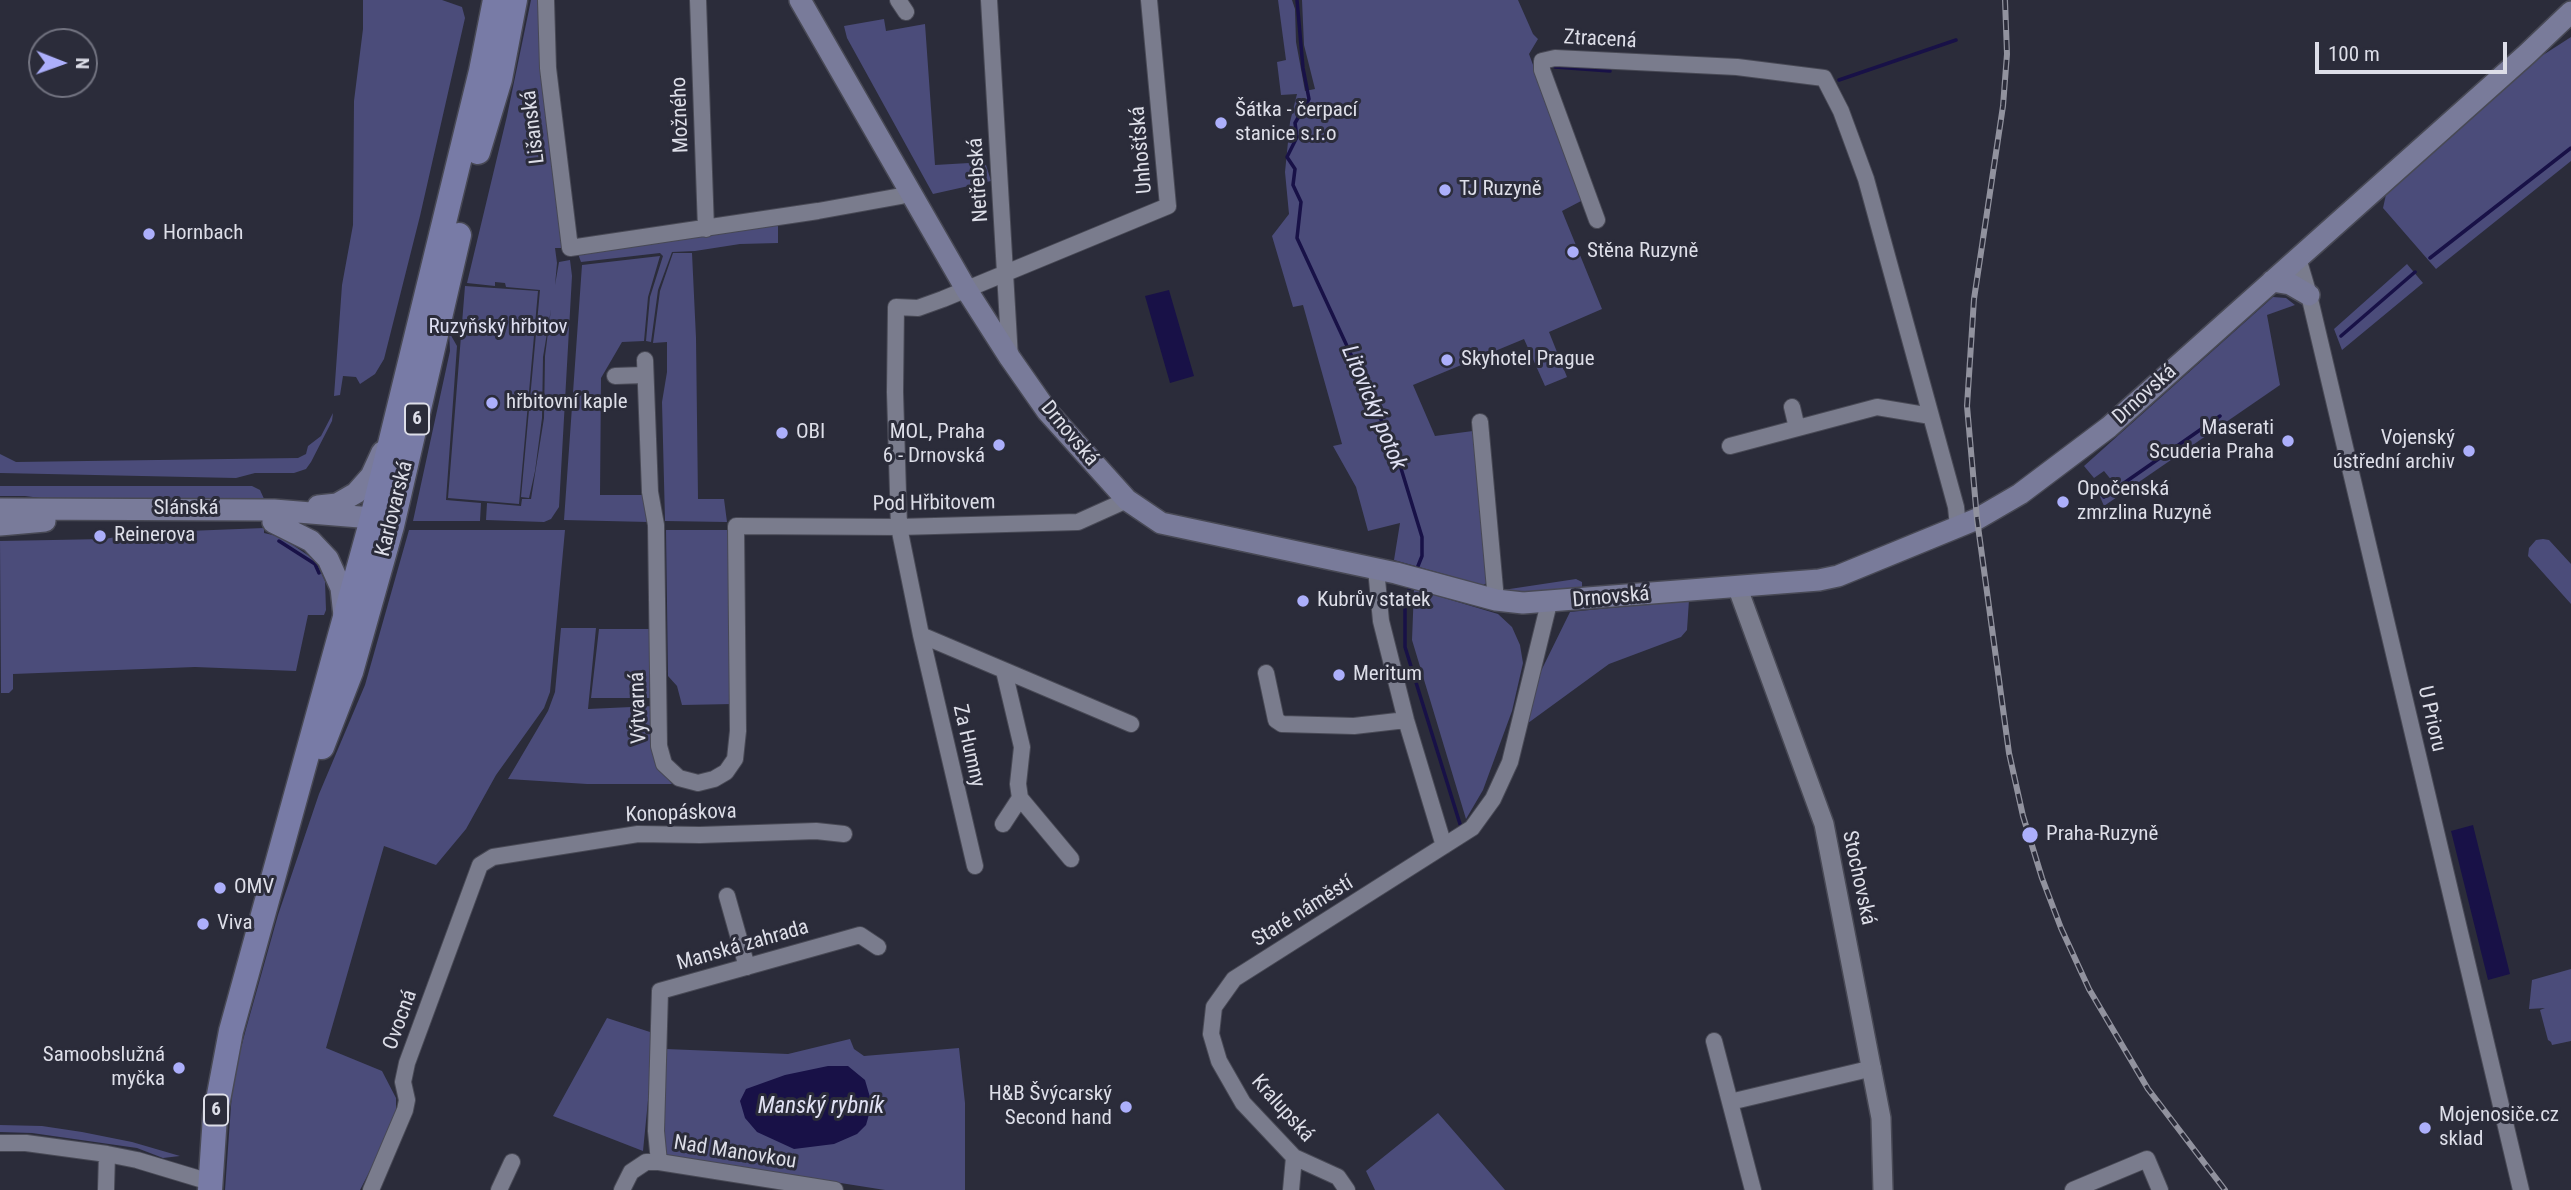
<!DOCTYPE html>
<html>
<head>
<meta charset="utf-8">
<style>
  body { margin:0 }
  #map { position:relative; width:2571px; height:1190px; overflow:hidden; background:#2b2c3a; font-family:"Roboto Condensed",sans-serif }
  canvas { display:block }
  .north { position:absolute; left:28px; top:28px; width:70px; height:70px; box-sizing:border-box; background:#2b2c3a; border:2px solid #727380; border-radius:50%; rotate:91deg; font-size:19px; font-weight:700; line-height:28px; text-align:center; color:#dddee8 }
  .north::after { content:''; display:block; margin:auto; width:24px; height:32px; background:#acaffb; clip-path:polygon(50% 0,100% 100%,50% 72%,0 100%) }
  .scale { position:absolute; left:2315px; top:42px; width:192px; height:32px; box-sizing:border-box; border:4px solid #dddee8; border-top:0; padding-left:9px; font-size:21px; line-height:24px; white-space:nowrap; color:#dddee8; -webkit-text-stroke:5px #2b2c3a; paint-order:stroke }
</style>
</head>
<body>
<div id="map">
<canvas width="2571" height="1190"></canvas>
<div class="north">N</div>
<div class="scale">100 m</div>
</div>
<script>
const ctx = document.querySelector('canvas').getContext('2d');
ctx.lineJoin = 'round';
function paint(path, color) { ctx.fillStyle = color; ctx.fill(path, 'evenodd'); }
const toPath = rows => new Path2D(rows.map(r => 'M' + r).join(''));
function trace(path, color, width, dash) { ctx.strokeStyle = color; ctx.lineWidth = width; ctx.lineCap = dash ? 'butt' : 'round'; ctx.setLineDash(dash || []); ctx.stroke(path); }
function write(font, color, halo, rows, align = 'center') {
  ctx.font = font + ' "Roboto Condensed",sans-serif'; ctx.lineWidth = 6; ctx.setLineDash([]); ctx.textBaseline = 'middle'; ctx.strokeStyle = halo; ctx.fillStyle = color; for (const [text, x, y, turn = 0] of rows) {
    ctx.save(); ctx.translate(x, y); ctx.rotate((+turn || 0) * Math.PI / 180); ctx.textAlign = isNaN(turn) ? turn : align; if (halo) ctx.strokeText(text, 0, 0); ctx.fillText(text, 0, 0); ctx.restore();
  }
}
const green = toPath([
  [363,0,442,0,462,7,465,18,420,216,384,359,375,374,360,384,356,377,343,376,340,395,334,396,342,285,353,225,354,101,363,29],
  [531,0,543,0,563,248,555,248,557,263,555,285,559,262,570,260,572,276,559,507,551,519,544,522,486,520,487,503,521,506,522,499,531,499,544,418,545,356,551,309,543,357,542,418,535,471,529,498,521,497,540,290,506,287,505,283,495,282,495,286,467,283,507,116],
  [1278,0,1292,0,1295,9,1296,42,1305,91,1315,89,1304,45,1302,0,1518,0,1533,34,1538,39,1529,54,1583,200,1562,211,1602,309,1549,332,1567,377,1545,386,1524,339,1413,385,1435,436,1473,431,1487,583,1483,585,1394,560,1400,523,1368,531,1356,487,1333,446,1342,444,1303,305,1293,307,1272,236,1289,214,1285,172,1290,122,1297,94,1281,95,1277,62,1286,60],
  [884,19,886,31,925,24,935,165,969,163,986,165,991,181,933,194,847,38,844,26],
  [2571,37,2571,161,2436,269,2383,208,2387,190,2526,66],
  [778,223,778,243,740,244,695,251,672,252,658,290,651,342,646,341,650,297,663,256,660,253,581,262,577,251],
  [673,253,692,253,696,338,698,499,724,499,727,522,665,521,662,402,667,372,667,342,653,343,660,291],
  [660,256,648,297,644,341,622,342,601,378,600,495,644,495,649,522,564,520,582,265],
  [2407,264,2423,283,2342,350,2334,329],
  [465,286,538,291,519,504,448,498],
  [2273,297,2286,298,2295,305,2267,315,2280,385,2104,506,2098,492,2113,482,2104,471,2094,478,2084,466],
  [449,332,457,346,446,500,481,503,480,521,413,521,450,351],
  [333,413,332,421,311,462,306,469,294,473,255,473,236,478,0,473,0,454,16,462,298,458,306,454,308,446,321,436],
  [0,486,252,486,260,490,265,501,64,501,25,496,0,496],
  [264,528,264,533,281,537,315,560,325,581,326,610,324,615,308,615,296,671,195,667,13,674,13,689,9,693,1,693,0,541,105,539,137,533],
  [409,530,565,530,550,692,544,708,496,775,466,829,436,865,384,846,326,1048,382,1071,396,1098,396,1120,360,1190,225,1190,233,1078,246,1029,278,915,319,794,365,685],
  [666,530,729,530,733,704,682,705,677,686,668,676],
  [2543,539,2549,540,2571,564,2571,604,2528,556,2529,548,2536,540],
  [1576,579,1582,582,1582,592,1510,595,1503,590],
  [1414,589,1498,614,1512,627,1520,645,1523,663,1512,711,1483,790,1466,819,1412,640],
  [1689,600,1687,630,1681,637,1609,664,1524,726,1541,671,1570,612],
  [561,628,596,628,588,709,653,706,655,763,672,784,587,784,508,779,548,711,555,692],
  [599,629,652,629,653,698,591,698],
  [2571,969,2571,1041,2552,1045,2551,1042,2548,1040,2540,1010,2545,1008,2529,1009,2532,980],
  [607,1018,650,1032,651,1070,643,1151,553,1116],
  [850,1039,854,1049,864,1056,959,1048,965,1103,965,1190,885,1190,663,1155,666,1049,788,1054],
  [1438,1113,1505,1190,1375,1190,1366,1171],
  [0,1125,42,1126,82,1132,132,1142,180,1156,163,1158,137,1148,32,1133,0,1132]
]);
const water = toPath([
  [1169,290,1194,376,1170,383,1145,296],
  [2473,825,2510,974,2488,980,2451,831],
  [828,1066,848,1066,865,1080,872,1104,866,1125,857,1134,834,1144,794,1149,757,1132,745,1118,740,1101,746,1089,785,1075]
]);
const stream = toPath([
  [1297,0,1303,68,1309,99,1295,123,1297,137,1287,157,1295,169,1293,185,1301,202,1297,238,1396,452,1422,537,1422,556,1416,571],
  [1555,67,1610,71],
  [1839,80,1956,40],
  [2430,258,2571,148],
  [2341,336,2415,272],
  [2104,497,2220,416],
  [279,541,315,564,319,573],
  [1411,584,1405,601,1405,647,1460,824]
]);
const minor = toPath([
  [546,0,548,68,570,248,818,211,901,196,910,192],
  [698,0,706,229],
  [898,0,906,12],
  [989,0,1010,358],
  [1597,220,1542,70,1542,61,1555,58,1737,67,1824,78,1841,111,1866,179,1956,507,1958,527],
  [2298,258,2309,295,2521,1190],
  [645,360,650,492,656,525,659,746,664,764,679,778,698,783,714,779,726,772,735,759,738,731,736,526,899,527,1078,522,1127,500],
  [615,376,644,375],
  [1792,407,1797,428],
  [1480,422,1496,600],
  [1730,446,1877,407,1931,416],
  [1376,569,1381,621,1406,720,1444,846],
  [921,635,1131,724],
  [1004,671,1022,747,1018,784,1020,798,1071,859],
  [1266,673,1276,720,1282,724,1354,726,1406,720],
  [1003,824,1020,798],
  [975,866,921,635,899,527,895,392,896,307,918,308,943,299,1168,206,1149,0],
  [727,896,747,967],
  [1714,1041,1753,1190],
  [1730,1102,1873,1068],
  [0,1143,26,1143,107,1154,137,1160,210,1182],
  [659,1162,656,1131,660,991,860,935,878,947],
  [106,1190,107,1154],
  [371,1190,405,1110,407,1100,403,1082,407,1063,480,865,493,857,638,834,700,835,816,831,844,834],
  [499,1190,512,1162],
  [622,1190,631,1172,646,1162,659,1162,835,1190],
  [1291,1190,1294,1157],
  [1347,1190,1338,1177,1294,1157,1243,1103,1219,1061,1211,1034,1214,1007,1234,979,1472,828,1493,799,1510,762,1549,603],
  [2073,1190,2147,1159,2160,1190]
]);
const tertiary = toPath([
  [1737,586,1824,824,1881,1118,1883,1190]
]);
const secondary = toPath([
  [800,0,966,289,1010,358,1047,411,1127,500,1161,523,1396,573,1496,600,1523,603,1819,580,1838,576,1977,519,2020,494,2109,427,2527,54,2571,12],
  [2272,281,2290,284,2309,295],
  [318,506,337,504,356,493,371,476,382,452],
  [0,509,274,510,372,518,387,524],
  [273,522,311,541,328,559,341,588,344,616],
  [0,525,45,521]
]);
const primary = toPath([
  [478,152,500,79,515,0],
  [322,747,351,672,392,526,459,235],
  [210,1190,215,1116,231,1031,369,530,481,71,495,0]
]);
const rail = toPath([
  [2005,0,2007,54,2003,106,1974,299,1967,406,1977,519,2009,753,2023,816,2042,878,2061,928,2089,989,2148,1089,2225,1190]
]);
const markers = [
  [1221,123,7,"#acaffb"],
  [1445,190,7,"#acaffb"],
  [149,234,7,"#acaffb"],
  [1573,252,7,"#acaffb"],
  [1447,360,7,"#acaffb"],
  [492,403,7,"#acaffb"],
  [782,433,7,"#acaffb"],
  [2288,441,7,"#acaffb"],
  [999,445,7,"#acaffb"],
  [2469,451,7,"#acaffb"],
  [2063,502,7,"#acaffb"],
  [100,536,7,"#acaffb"],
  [1303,601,7,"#acaffb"],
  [1339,675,7,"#acaffb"],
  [2030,835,9,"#acaffb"],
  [220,888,7,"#acaffb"],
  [203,924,7,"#acaffb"],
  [179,1068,7,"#acaffb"],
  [1126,1107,7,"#acaffb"],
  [2425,1128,7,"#acaffb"]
];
const shields = [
  [417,419,24],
  [216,1110,24]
];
const shieldNames = [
  ["6",417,419],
  ["6",216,1110]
];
const streetNames = [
  ["Ztracená",1600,40,3],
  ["Možného",681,115,-92],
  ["Lišanská",534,127,-97],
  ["Unhošťská",1142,150,-95],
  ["Netřebská",979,180,-94],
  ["Drnovská",2145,395,-42],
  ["Drnovská",1069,434,50],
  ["Pod Hřbitovem",934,504,-1],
  ["Slánská",186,509],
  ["Karlovarská",395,509,-76],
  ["Drnovská",1611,598,-5],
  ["Výtvarná",639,708,-92],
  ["U Prioru",2431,719,77],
  ["Za Humny",968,746,77],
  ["Konopáskova",681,814,-2],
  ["Stochovská",1858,878,78],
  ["Staré náměstí",1303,912,-32],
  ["Manská zahrada",743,946,-16],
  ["Ovocná",401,1020,-70],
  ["Kralupská",1282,1109,48],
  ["Nad Manovkou",735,1153,9]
];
const poiNames = [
  ["Šátka - čerpací",1235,111],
  ["stanice s.r.o",1235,135],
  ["TJ Ruzyně",1459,190],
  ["Hornbach",163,234],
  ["Stěna Ruzyně",1587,252],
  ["Skyhotel Prague",1461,360],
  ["hřbitovní kaple",506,403],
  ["Maserati",2274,429,"right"],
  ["Scuderia Praha",2274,453,"right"],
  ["OBI",796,433],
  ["MOL, Praha",985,433,"right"],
  ["6 - Drnovská",985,457,"right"],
  ["Vojenský",2455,439,"right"],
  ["ústřední archiv",2455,463,"right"],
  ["Opočenská",2077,490],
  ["zmrzlina Ruzyně",2077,514],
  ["Reinerova",114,536],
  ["Kubrův statek",1317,601],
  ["Meritum",1353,675],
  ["Praha-Ruzyně",2046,835],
  ["OMV",234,888],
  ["Viva",217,924],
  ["Samoobslužná",165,1056,"right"],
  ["myčka",165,1080,"right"],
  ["H&B Švýcarský",1112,1095,"right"],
  ["Second hand",1112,1119,"right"],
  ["Mojenosiče.cz",2439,1116],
  ["sklad",2439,1140]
];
const parkNames = [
  ["Ruzyňský hřbitov",498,328]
];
const waterNames = [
  ["Litovický potok",1373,408,67],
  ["Manský rybník",821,1107]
];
paint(green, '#4b4c7a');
paint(water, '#181147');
trace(stream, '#181147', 3.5);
trace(minor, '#484955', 18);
trace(tertiary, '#484955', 22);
trace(secondary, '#484955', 24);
trace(primary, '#484955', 27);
trace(minor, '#7a7c8d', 16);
trace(tertiary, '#7a7c8d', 19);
trace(secondary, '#797b9a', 21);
trace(primary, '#787ba6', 24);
trace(rail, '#91929e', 6);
trace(rail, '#2b2c3a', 3.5, [10]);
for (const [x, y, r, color] of markers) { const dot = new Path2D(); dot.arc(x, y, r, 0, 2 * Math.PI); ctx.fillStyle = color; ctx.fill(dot); trace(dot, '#2b2c3a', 2.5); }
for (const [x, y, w] of shields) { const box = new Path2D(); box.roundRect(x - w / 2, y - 15.5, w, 31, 5); ctx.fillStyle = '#2b2c3a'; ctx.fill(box); trace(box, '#dddee8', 2); }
write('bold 19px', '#dddee8', null, shieldNames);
write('21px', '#dddee8', '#2b2c3a', streetNames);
write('21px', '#dddee8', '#2b2c3a', poiNames, 'left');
write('21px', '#dddef1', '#2b2c3a', parkNames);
write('italic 23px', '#e0e1f4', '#2b2c3a', waterNames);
</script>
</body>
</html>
